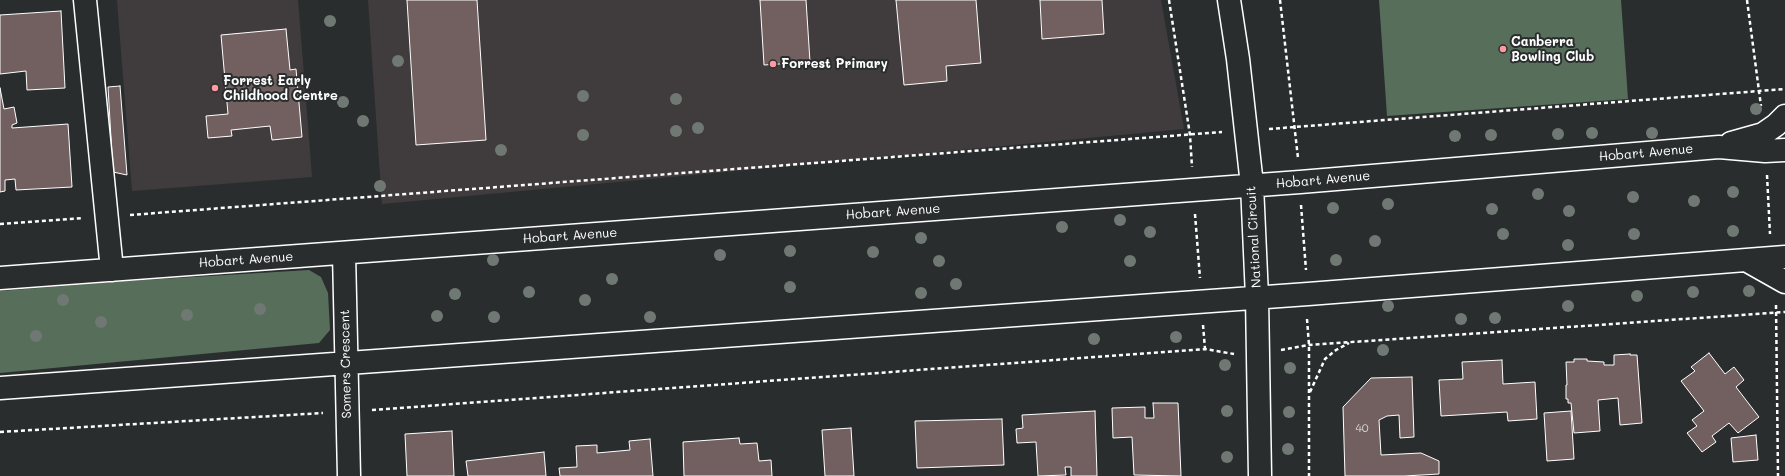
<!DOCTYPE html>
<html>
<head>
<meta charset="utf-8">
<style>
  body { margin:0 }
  canvas { display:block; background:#2a2d2e }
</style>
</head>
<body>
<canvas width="1785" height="476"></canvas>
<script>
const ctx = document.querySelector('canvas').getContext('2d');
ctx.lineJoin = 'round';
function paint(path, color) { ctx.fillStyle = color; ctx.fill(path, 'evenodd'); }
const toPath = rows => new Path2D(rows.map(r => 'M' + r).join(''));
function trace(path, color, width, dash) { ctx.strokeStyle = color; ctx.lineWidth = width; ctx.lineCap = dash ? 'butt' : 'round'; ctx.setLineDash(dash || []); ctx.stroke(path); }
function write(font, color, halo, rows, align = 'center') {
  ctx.font = font + ' Mali,sans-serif'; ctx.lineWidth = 4; ctx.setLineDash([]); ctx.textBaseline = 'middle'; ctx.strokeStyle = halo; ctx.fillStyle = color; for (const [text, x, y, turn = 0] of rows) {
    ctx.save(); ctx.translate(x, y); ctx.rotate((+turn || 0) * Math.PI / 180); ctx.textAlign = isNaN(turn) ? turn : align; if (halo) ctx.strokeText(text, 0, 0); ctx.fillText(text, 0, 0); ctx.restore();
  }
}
const built = toPath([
  [117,0,298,0,312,177,132,191],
  [368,0,1161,0,1184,129,382,204]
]);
const green = toPath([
  [1379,0,1621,0,1628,99,1387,116],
  [309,270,321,277,328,293,330,330,319,343,0,373,0,291,127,281]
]);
const building = toPath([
  [407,0,477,0,486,140,416,145,407,0],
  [760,0,806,0,810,62,764,65,760,0],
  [896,0,976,0,981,63,946,66,947,81,904,85,896,0],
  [1040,0,1102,0,1104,34,1042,39,1040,0],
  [61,11,65,88,27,90,26,71,0,74,0,15,61,11],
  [286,29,290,70,296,69,302,137,272,140,270,126,231,130,232,136,208,138,206,116,228,114,221,35,286,29],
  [120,86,127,175,113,172,108,87,120,86],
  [0,88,4,109,14,107,17,123,12,125,12,128,68,124,72,187,16,190,15,179,5,180,5,191,0,192,0,88],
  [1709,353,1725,374,1734,367,1744,380,1736,387,1759,417,1738,433,1729,423,1712,436,1716,442,1702,452,1687,433,1697,426,1692,420,1704,411,1681,381,1695,371,1691,367,1709,353],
  [1630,354,1630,355,1637,355,1642,423,1620,425,1618,398,1598,400,1600,431,1574,433,1571,403,1568,403,1568,399,1566,399,1566,385,1567,385,1566,362,1574,362,1574,359,1587,359,1587,361,1604,362,1604,365,1614,365,1614,355,1630,354],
  [1502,360,1503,384,1535,382,1537,419,1508,421,1507,412,1441,416,1439,380,1463,379,1462,362,1502,360],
  [1412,377,1414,437,1400,438,1399,415,1387,416,1379,420,1381,455,1421,453,1439,461,1439,474,1404,476,1345,476,1343,407,1371,378,1412,377],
  [1153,403,1178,403,1181,476,1134,475,1132,437,1113,438,1112,408,1145,407,1145,418,1154,418,1153,403],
  [1095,411,1097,476,1071,476,1071,467,1065,467,1066,475,1038,476,1036,442,1017,443,1016,429,1023,428,1022,415,1095,411],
  [1571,411,1574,459,1547,461,1544,413,1571,411],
  [1002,419,1004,465,917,468,915,421,1002,419],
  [851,428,854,476,825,476,822,430,851,428],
  [452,431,454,476,407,476,405,434,452,431],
  [1756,435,1758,460,1733,462,1731,438,1756,435],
  [739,438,740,444,757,443,759,461,771,460,772,476,684,476,683,442,739,438],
  [650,439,653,476,560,476,559,468,577,467,576,446,597,445,597,453,630,450,629,441,650,439],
  [544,452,546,476,468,476,466,461,544,452]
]);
const path = toPath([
  [1169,0,1190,135,1192,167],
  [1280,0,1298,158],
  [1747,0,1761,106],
  [1269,129,1785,89],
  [1767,175,1770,234],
  [1301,205,1306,270],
  [1195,214,1200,278],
  [130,215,1222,132],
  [0,224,83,218],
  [1776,305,1778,476],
  [1307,319,1309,345,1309,476],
  [1203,325,1205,349],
  [1281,350,1309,345,1785,312],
  [1310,392,1325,359,1336,350,1349,343],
  [372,410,1205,349,1234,354],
  [0,432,323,413]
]);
const minor = toPath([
  [85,0,112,270],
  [1229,0,1238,59,1252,185,1257,297,1260,476],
  [1731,143,1763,134,1776,125,1785,116],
  [344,253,349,476],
  [1746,260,1785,282],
  [0,278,1300,182,1719,147,1765,151,1785,150],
  [0,388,1308,294,1785,257]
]);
const trees = [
  [330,21],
  [398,61],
  [583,96],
  [676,99],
  [343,102],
  [1756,109],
  [363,121],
  [698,128],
  [676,131],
  [1592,133],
  [1652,133],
  [1558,134],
  [583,135],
  [1491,135],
  [1455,136],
  [501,150],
  [380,186],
  [1733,192],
  [1538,194],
  [1633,197],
  [1694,201],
  [1388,204],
  [1333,208],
  [1492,209],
  [1569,211],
  [1120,220],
  [1062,227],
  [1733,231],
  [1150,232],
  [1503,234],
  [1634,234],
  [921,238],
  [1375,241],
  [1568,245],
  [790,251],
  [873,252],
  [720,255],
  [493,260],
  [1336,260],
  [939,261],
  [1130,261],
  [612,279],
  [956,284],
  [790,287],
  [1749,291],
  [529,292],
  [1693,292],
  [921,293],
  [455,294],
  [1637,296],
  [63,300],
  [585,300],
  [1388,306],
  [1568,306],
  [260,309],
  [187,315],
  [437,316],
  [494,317],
  [650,317],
  [1495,318],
  [1461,319],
  [101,322],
  [36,336],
  [1176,337],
  [1094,339],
  [1383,350],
  [1225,365],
  [1290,368],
  [1227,411],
  [1289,412],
  [1288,449],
  [1227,457]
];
const markers = [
  [1503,49,4,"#ff9aa2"],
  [773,64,4,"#ff9aa2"],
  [215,88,4,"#ff9aa2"]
];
const numberNames = [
  ["40",1362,429]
];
const poiNames = [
  ["Canberra",1511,42],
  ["Bowling Club",1511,57],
  ["Forrest Primary",781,64],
  ["Forrest Early",223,81],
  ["Childhood Centre",223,96]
];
const streetNames = [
  ["Hobart Avenue",1646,153,-5],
  ["Hobart Avenue",1323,180,-5],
  ["Hobart Avenue",893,212,-4],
  ["Hobart Avenue",570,236,-4],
  ["National Circuit",1254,237,-93],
  ["Hobart Avenue",246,260,-4],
  ["Somers Crescent",346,364,-91]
];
paint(built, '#403c3d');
paint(green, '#566e5a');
paint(building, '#725f5f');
trace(building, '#fff', 1);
trace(minor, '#fff', 25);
trace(path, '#fff', 2.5, [4, 3]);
trace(minor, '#2a2d2e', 22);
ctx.fillStyle = '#707873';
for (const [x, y] of trees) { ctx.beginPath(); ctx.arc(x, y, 6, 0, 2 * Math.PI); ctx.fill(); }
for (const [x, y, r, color] of markers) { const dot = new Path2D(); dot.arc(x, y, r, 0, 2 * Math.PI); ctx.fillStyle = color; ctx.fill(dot); trace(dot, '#2a2d2e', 1.5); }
write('11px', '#dcd7d7', null, numberNames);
write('bold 13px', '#fff', '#2a2d2e', poiNames, 'left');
write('13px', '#fff', '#2a2d2e', streetNames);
</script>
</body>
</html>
